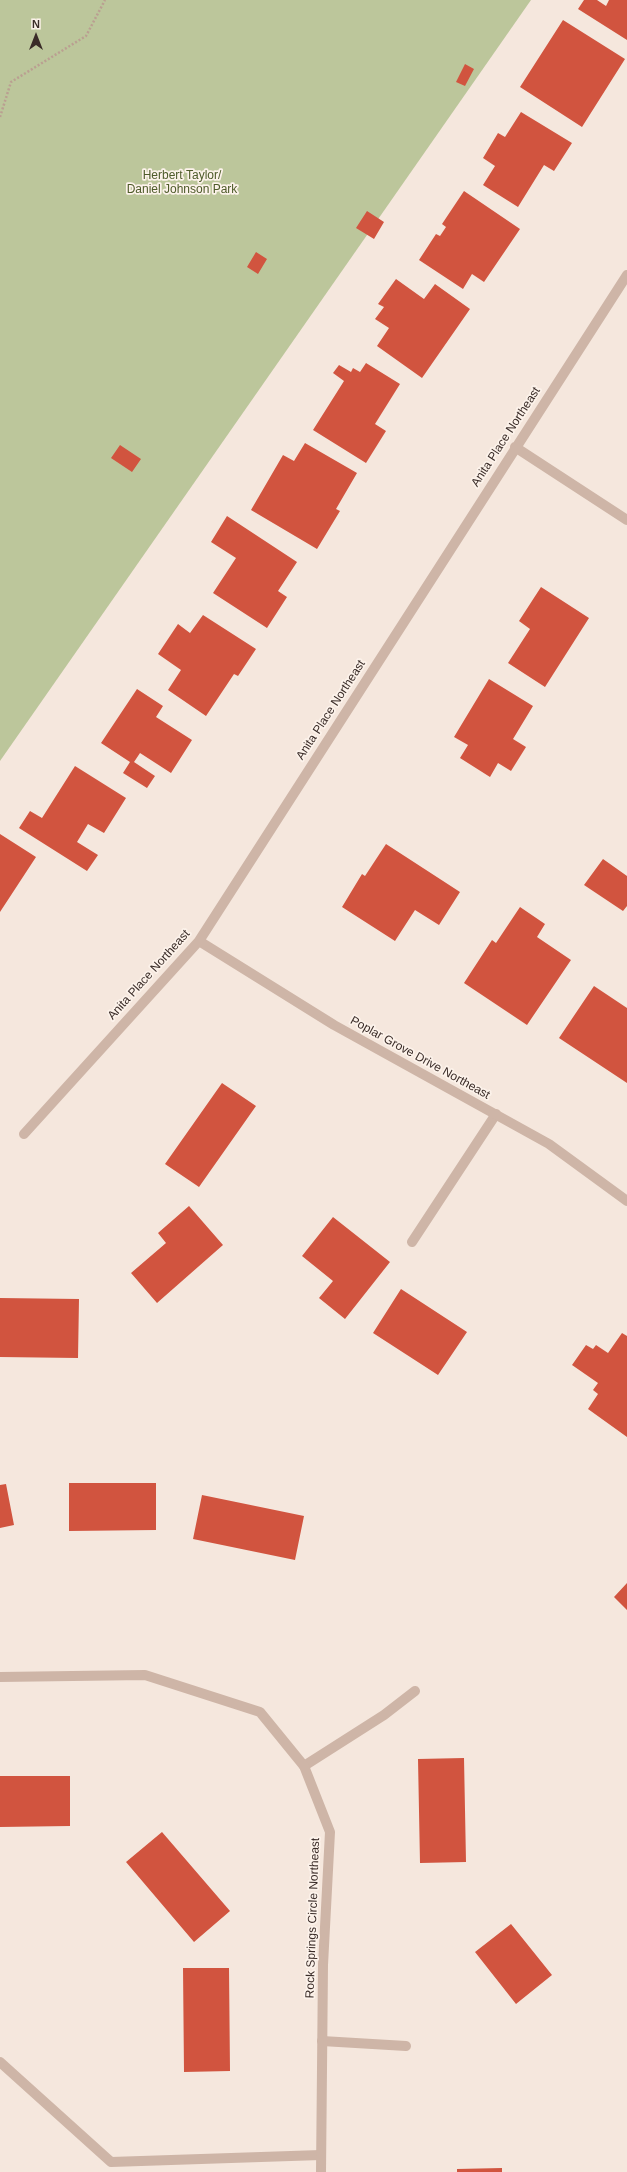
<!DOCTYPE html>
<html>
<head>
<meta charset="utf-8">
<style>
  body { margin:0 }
  #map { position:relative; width:627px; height:2172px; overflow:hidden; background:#f5e7dd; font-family:Helvetica,sans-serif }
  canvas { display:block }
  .north { position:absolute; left:16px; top:16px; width:40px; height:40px; -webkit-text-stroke:3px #fcf2ea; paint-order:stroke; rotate:0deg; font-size:11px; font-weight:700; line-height:16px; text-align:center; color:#3a2c28 }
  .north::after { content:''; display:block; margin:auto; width:14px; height:18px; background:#3a2c28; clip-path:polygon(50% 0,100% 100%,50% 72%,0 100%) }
</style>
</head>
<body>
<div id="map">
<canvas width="627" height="2172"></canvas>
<div class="north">N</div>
</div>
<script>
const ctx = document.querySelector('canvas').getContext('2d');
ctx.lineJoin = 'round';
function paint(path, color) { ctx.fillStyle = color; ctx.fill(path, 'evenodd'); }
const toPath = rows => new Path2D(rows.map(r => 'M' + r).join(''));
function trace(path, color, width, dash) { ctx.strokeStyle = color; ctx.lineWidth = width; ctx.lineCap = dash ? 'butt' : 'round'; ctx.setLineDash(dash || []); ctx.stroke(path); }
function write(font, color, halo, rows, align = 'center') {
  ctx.font = font + ' Helvetica,sans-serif'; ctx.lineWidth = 3.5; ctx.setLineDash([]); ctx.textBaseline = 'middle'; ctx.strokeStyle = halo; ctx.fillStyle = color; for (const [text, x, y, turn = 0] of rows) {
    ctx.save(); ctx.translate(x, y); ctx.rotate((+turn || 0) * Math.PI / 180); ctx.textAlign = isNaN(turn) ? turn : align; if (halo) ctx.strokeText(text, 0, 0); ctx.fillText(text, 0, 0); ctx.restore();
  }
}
const green = toPath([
  [0,0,531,0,0,761]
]);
const building = toPath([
  [584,0,597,0,606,6,609,0,627,0,627,40,578,9],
  [563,20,625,59,582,127,520,87],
  [465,64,474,69,465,86,456,82],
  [521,112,572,143,554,171,544,165,518,207,483,185,495,166,483,158,498,133,505,137],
  [464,191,520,229,484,282,472,274,463,289,419,260,436,234,440,236,446,227,442,224],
  [367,211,384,222,374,239,356,228],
  [256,252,267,259,258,274,247,267],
  [396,279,424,299,435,284,470,309,422,378,377,346,389,328,375,319,384,307,378,304],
  [366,363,400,384,375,424,386,431,366,463,313,430,344,381,333,373,339,365,351,372,353,368,360,372],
  [305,443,357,473,336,509,340,511,317,549,251,510,283,455,294,461],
  [120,445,141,459,132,472,111,458],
  [227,516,297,562,278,591,287,597,267,628,213,593,236,558,211,542],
  [541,587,589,618,545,687,508,663,530,629,519,621],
  [203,615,256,649,238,676,234,674,206,716,168,690,181,670,158,654,178,624,190,633],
  [489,679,533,706,513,739,526,747,511,771,498,763,490,777,460,758,468,745,454,737],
  [137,689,163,706,156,717,192,740,171,773,140,753,134,762,155,776,147,788,123,773,130,762,101,743],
  [75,766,126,798,104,833,88,824,77,842,98,855,87,871,19,828,30,811,42,818],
  [0,834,36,857,0,912],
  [386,844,460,892,439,925,415,910,395,941,342,907,362,874,365,876],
  [603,859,627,876,627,906,623,911,584,885],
  [520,907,545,924,537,937,571,960,527,1025,464,983,492,940,496,943],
  [594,986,627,1008,627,1083,559,1038],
  [222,1083,256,1106,199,1187,165,1164],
  [189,1206,223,1245,157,1303,131,1273,166,1243,158,1233],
  [333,1217,390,1262,345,1319,319,1298,333,1281,302,1256],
  [401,1289,467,1332,438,1375,373,1333],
  [0,1298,79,1299,78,1358,0,1357],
  [622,1333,627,1336,627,1437,588,1409,598,1394,593,1390,598,1383,572,1365,586,1345,593,1349,596,1345,608,1353],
  [69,1483,156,1483,156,1530,69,1531],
  [6,1484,14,1525,0,1528,0,1485],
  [202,1495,304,1516,295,1560,193,1539],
  [627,1583,627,1610,614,1597],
  [464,1758,466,1862,420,1863,418,1759],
  [0,1776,70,1776,70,1826,0,1827],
  [162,1832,230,1911,194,1942,126,1862],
  [511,1924,552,1975,516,2004,475,1952],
  [183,1968,229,1968,230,2071,184,2072],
  [502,2168,502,2172,457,2172,457,2169]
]);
const path = toPath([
  [0,117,11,82,86,36,105,0]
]);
const lane = toPath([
  [412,1242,496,1114],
  [304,1766,384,1715,415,1691],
  [322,2041,406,2046],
  [0,2062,111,2162,321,2155]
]);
const street = toPath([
  [515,447,627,520],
  [199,941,334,1025,549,1144,627,1201],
  [24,1134,199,941,627,275],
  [0,1677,145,1675,260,1712,304,1766,330,1832,323,1965,321,2172]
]);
const parkNames = [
  ["Herbert Taylor/",182,176],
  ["Daniel Johnson Park",182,190]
];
const streetNames = [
  ["Anita Place Northeast",506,437,-57],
  ["Anita Place Northeast",331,710,-57],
  ["Anita Place Northeast",149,975,-48],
  ["Poplar Grove Drive Northeast",420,1058,29],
  ["Rock Springs Circle Northeast",313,1918,-88]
];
paint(green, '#bcc69b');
paint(building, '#d1543f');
trace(path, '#ba9f91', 2.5, [2, 2]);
trace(lane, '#ceb5a7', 10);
trace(street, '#ceb5a7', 10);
write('12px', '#4e5b2a', '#fcf2ea', parkNames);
write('12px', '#3a2c28', '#fcf2ea', streetNames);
</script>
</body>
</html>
